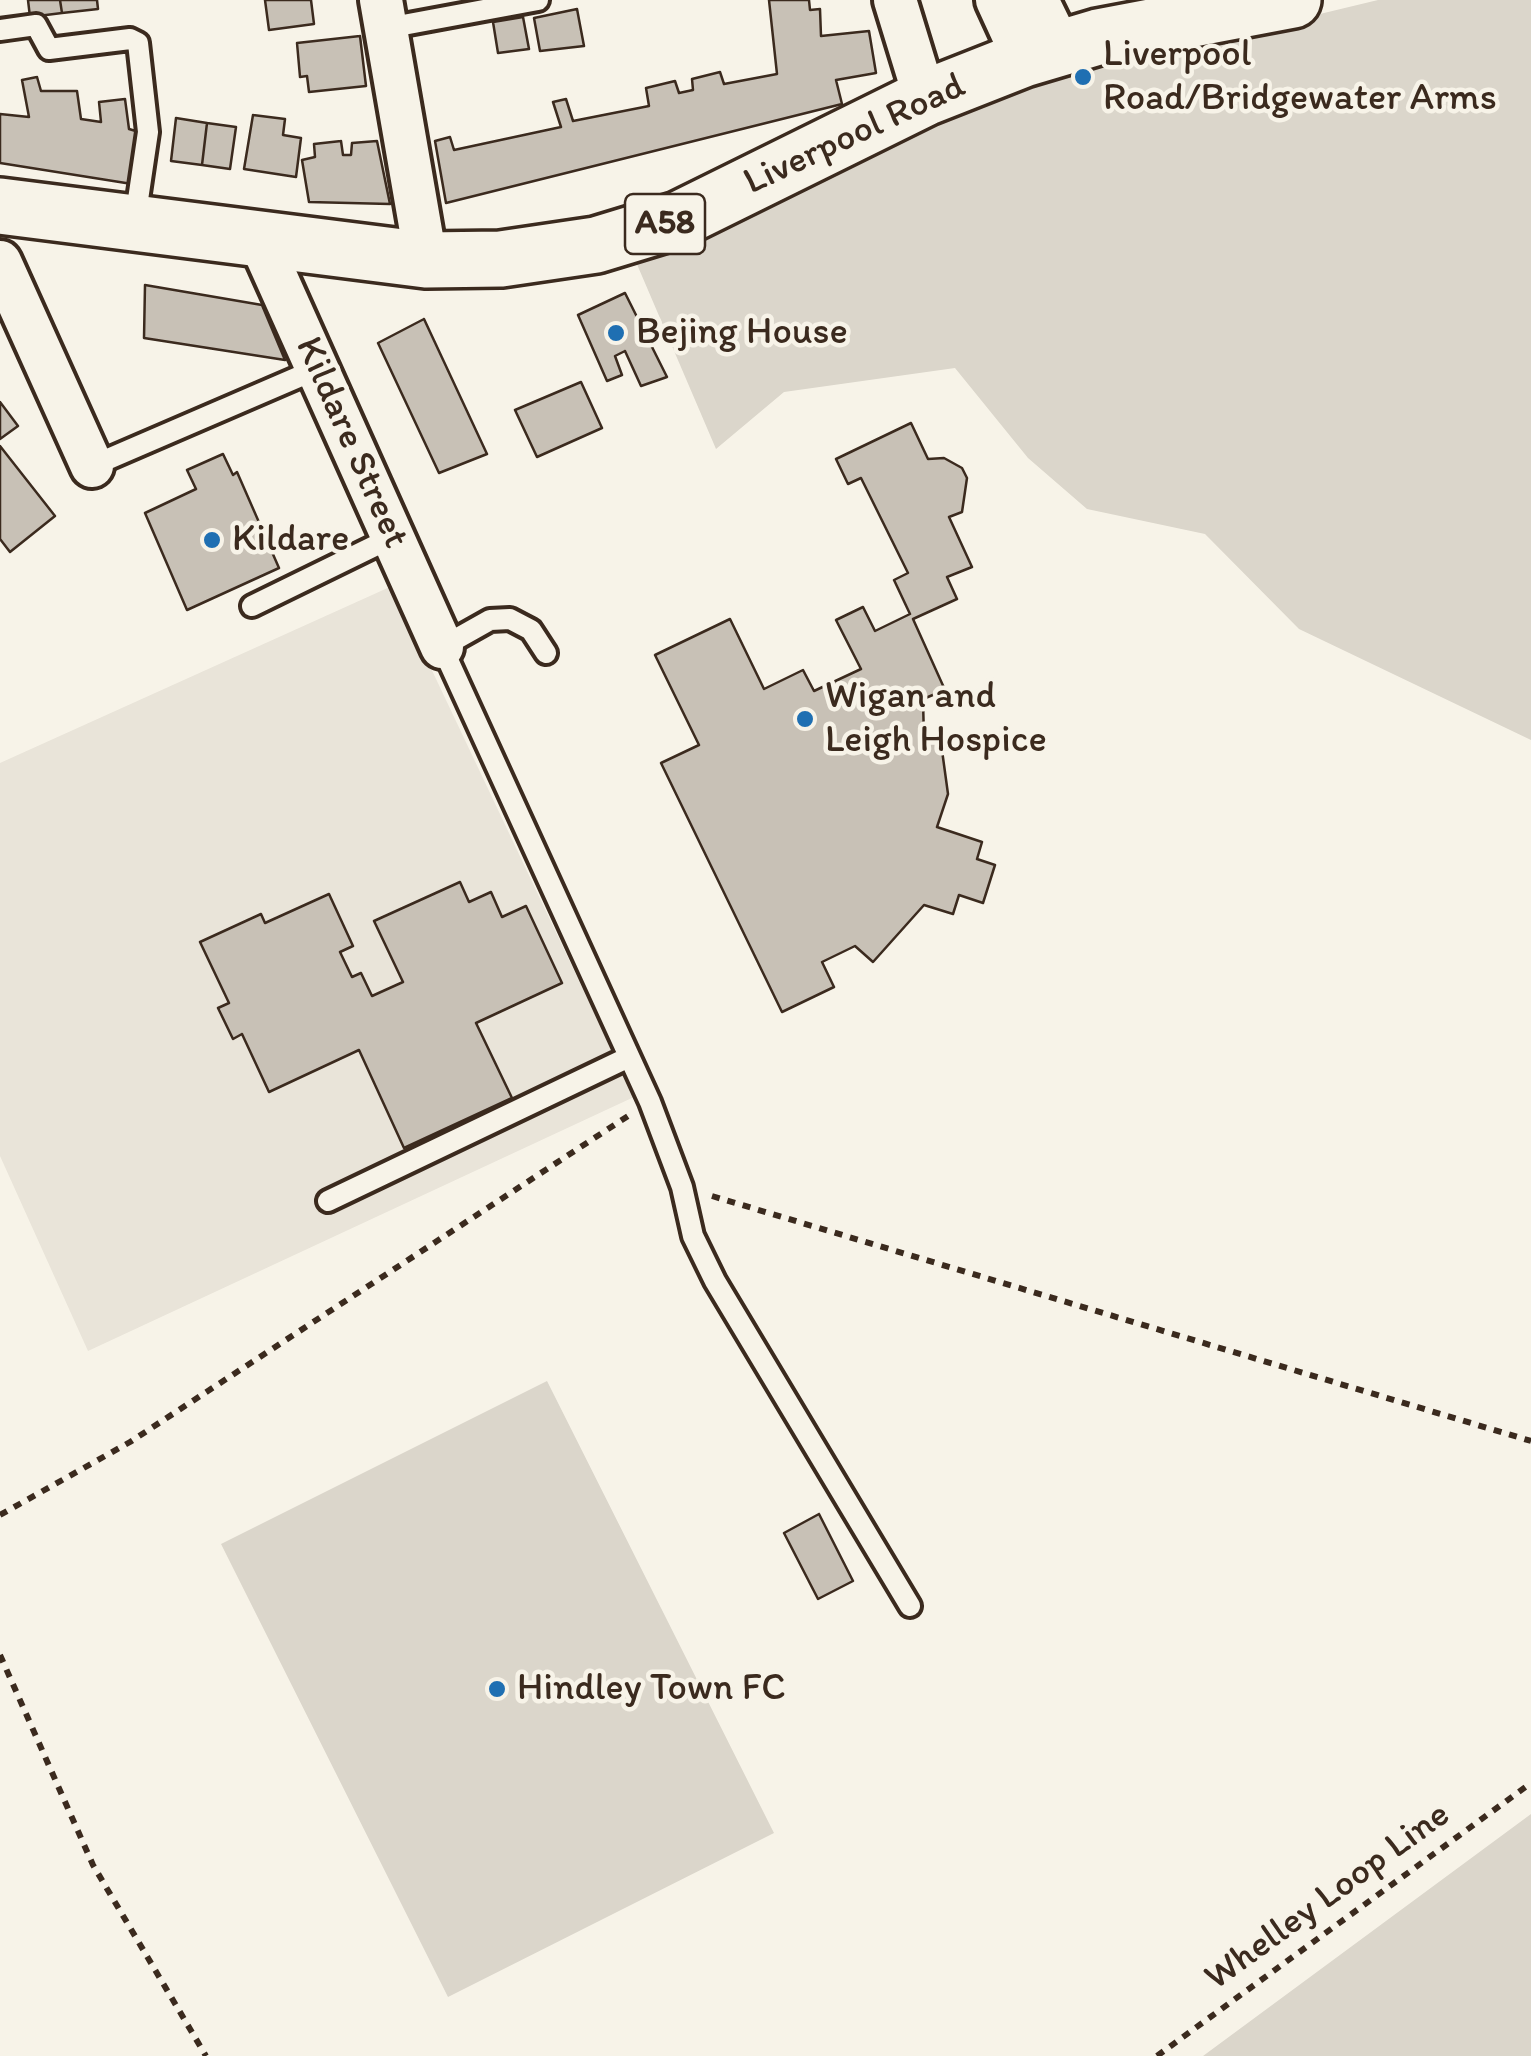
<!DOCTYPE html>
<html>
<head>
<meta charset="utf-8">
<style>
  body { margin:0 }
  canvas { display:block; background:#f7f3e8 }
</style>
</head>
<body>
<canvas width="1531" height="2056"></canvas>
<script>
const ctx = document.querySelector('canvas').getContext('2d');
ctx.lineJoin = 'round';
function paint(path, color) { ctx.fillStyle = color; ctx.fill(path, 'evenodd'); }
const toPath = rows => new Path2D(rows.map(r => 'M' + r).join(''));
function trace(path, color, width, dash) { ctx.strokeStyle = color; ctx.lineWidth = width; ctx.lineCap = dash ? 'butt' : 'round'; ctx.setLineDash(dash || []); ctx.stroke(path); }
function write(font, color, halo, rows, align = 'center') {
  ctx.font = font + ' Itim,sans-serif'; ctx.lineWidth = 9; ctx.setLineDash([]); ctx.textBaseline = 'middle'; ctx.strokeStyle = halo; ctx.fillStyle = color; for (const [text, x, y, turn = 0] of rows) {
    ctx.save(); ctx.translate(x, y); ctx.rotate((+turn || 0) * Math.PI / 180); ctx.textAlign = isNaN(turn) ? turn : align; if (halo) ctx.strokeText(text, 0, 0); ctx.fillText(text, 0, 0); ctx.restore();
  }
}
const built = toPath([
  [392,586,634,1097,88,1351,0,1156,0,763]
]);
const green = toPath([
  [1378,0,1531,0,1531,740,1299,629,1205,534,1087,509,1028,458,955,368,784,392,716,449,636,262,760,213,1000,91],
  [547,1381,774,1833,448,1997,221,1544],
  [1531,1814,1531,2056,1203,2056]
]);
const building = toPath([
  [28,0,60,0,62,13,30,17,28,0],
  [60,0,97,0,98,9,62,13,60,0],
  [265,0,311,0,314,24,269,30,265,0],
  [769,0,809,0,810,10,820,9,821,36,869,31,876,73,836,80,842,104,446,203,435,141,450,137,454,150,561,127,553,102,566,99,573,121,649,106,646,88,675,81,679,93,693,90,692,79,720,72,724,84,777,74,769,0],
  [577,9,584,46,540,51,534,18,577,9],
  [523,17,529,49,498,53,493,22,523,17],
  [360,36,366,86,309,92,307,76,300,77,297,43,360,36],
  [37,77,41,91,77,91,81,119,101,122,99,102,125,99,129,129,139,132,132,184,0,163,0,114,29,117,22,80,37,77],
  [253,115,285,119,283,135,301,138,296,177,244,169,253,115],
  [176,118,207,123,202,165,171,161,176,118],
  [207,123,236,127,230,169,202,165,207,123],
  [341,141,343,155,351,155,352,143,377,141,390,204,309,202,302,160,315,157,314,144,341,141],
  [145,285,262,305,285,360,144,338,145,285],
  [625,293,667,377,641,386,625,351,615,356,622,375,607,381,578,315,625,293],
  [424,319,487,454,439,473,378,343,424,319],
  [581,382,602,428,537,457,515,410,581,382],
  [0,402,18,426,0,439,0,402],
  [911,423,928,459,944,458,962,468,967,478,962,512,949,517,972,567,947,577,957,599,913,619,945,690,923,699,924,740,941,743,948,794,937,827,982,842,977,859,995,865,983,903,959,895,953,914,924,905,873,962,855,946,822,962,834,987,782,1012,661,763,699,745,655,655,730,619,764,689,803,670,814,691,861,669,836,620,863,607,875,631,910,614,894,580,908,573,861,478,848,484,836,459,911,423],
  [0,446,55,516,10,552,0,539,0,446],
  [223,454,233,475,237,472,279,568,187,610,145,513,196,489,187,470,223,454],
  [460,882,469,902,491,892,502,917,526,906,562,983,476,1023,512,1098,404,1148,359,1050,269,1092,242,1034,233,1039,218,1008,229,1003,200,942,261,914,265,923,329,894,353,946,340,952,352,977,361,973,372,996,403,982,374,921,460,882],
  [819,1514,853,1581,818,1599,784,1533,819,1514]
]);
const path = toPath([
  [712,1196,1531,1441],
  [0,1515,130,1442,628,1116],
  [0,1655,93,1865,206,2056],
  [1157,2056,1531,1783]
]);
const lane = toPath([
  [387,28,538,0],
  [0,30,36,25,49,49,130,39,138,43,148,132,135,220],
  [92,466,317,369],
  [252,606,395,536],
  [546,653,531,630,510,619,490,620,442,647,650,1102,682,1187,693,1236,715,1281,910,1606],
  [328,1201,629,1057]
]);
const street = toPath([
  [381,0,426,260],
  [895,0,925,98],
  [997,0,1024,59],
  [1037,0,1060,47],
  [259,239,442,647],
  [0,262,92,466]
]);
const primary = toPath([
  [0,206,426,260,501,259,596,245,678,220,925,98,1024,59,1098,37,1293,0]
]);
const markers = [
  [1083,77,10,"#1f6fb2"],
  [616,333,10,"#1f6fb2"],
  [212,540,10,"#1f6fb2"],
  [805,719,10,"#1f6fb2"],
  [497,1689,10,"#1f6fb2"]
];
const shields = [
  [665,224,80]
];
const shieldNames = [
  ["A58",665,224]
];
const poiNames = [
  ["Liverpool",1103,55],
  ["Road/Bridgewater Arms",1103,99],
  ["Bejing House",636,333],
  ["Kildare",232,540],
  ["Wigan and",825,697],
  ["Leigh Hospice",825,741],
  ["Hindley Town FC",517,1689]
];
const streetNames = [
  ["Liverpool Road",855,135,-25],
  ["Kildare Street",351,443,66],
  ["Whelley Loop Line",1328,1897,-36]
];
paint(built, '#e9e4d9');
paint(green, '#dbd6cb');
paint(building, '#c8c1b6');
trace(building, '#3b2a1e', 2.5);
trace(lane, '#3b2a1e', 28);
trace(street, '#3b2a1e', 50);
trace(primary, '#3b2a1e', 62);
trace(path, '#3b2a1e', 6, [8, 8]);
trace(lane, '#f7f3e8', 20);
trace(street, '#f7f3e8', 42);
trace(primary, '#f7f3e8', 55);
for (const [x, y, r, color] of markers) { const dot = new Path2D(); dot.arc(x, y, r, 0, 2 * Math.PI); ctx.fillStyle = color; ctx.fill(dot); trace(dot, '#f7f3e8', 4); }
for (const [x, y, w] of shields) { const box = new Path2D(); box.roundRect(x - w / 2, y - 30, w, 60, 8); ctx.fillStyle = '#f7f3e8'; ctx.fill(box); trace(box, '#3b2a1e', 2.5); }
write('bold 35px', '#3b2a1e', null, shieldNames);
write('38px', '#3b2a1e', '#f7f3e8', poiNames, 'left');
write('38px', '#3b2a1e', '#f7f3e8', streetNames);
</script>
</body>
</html>
